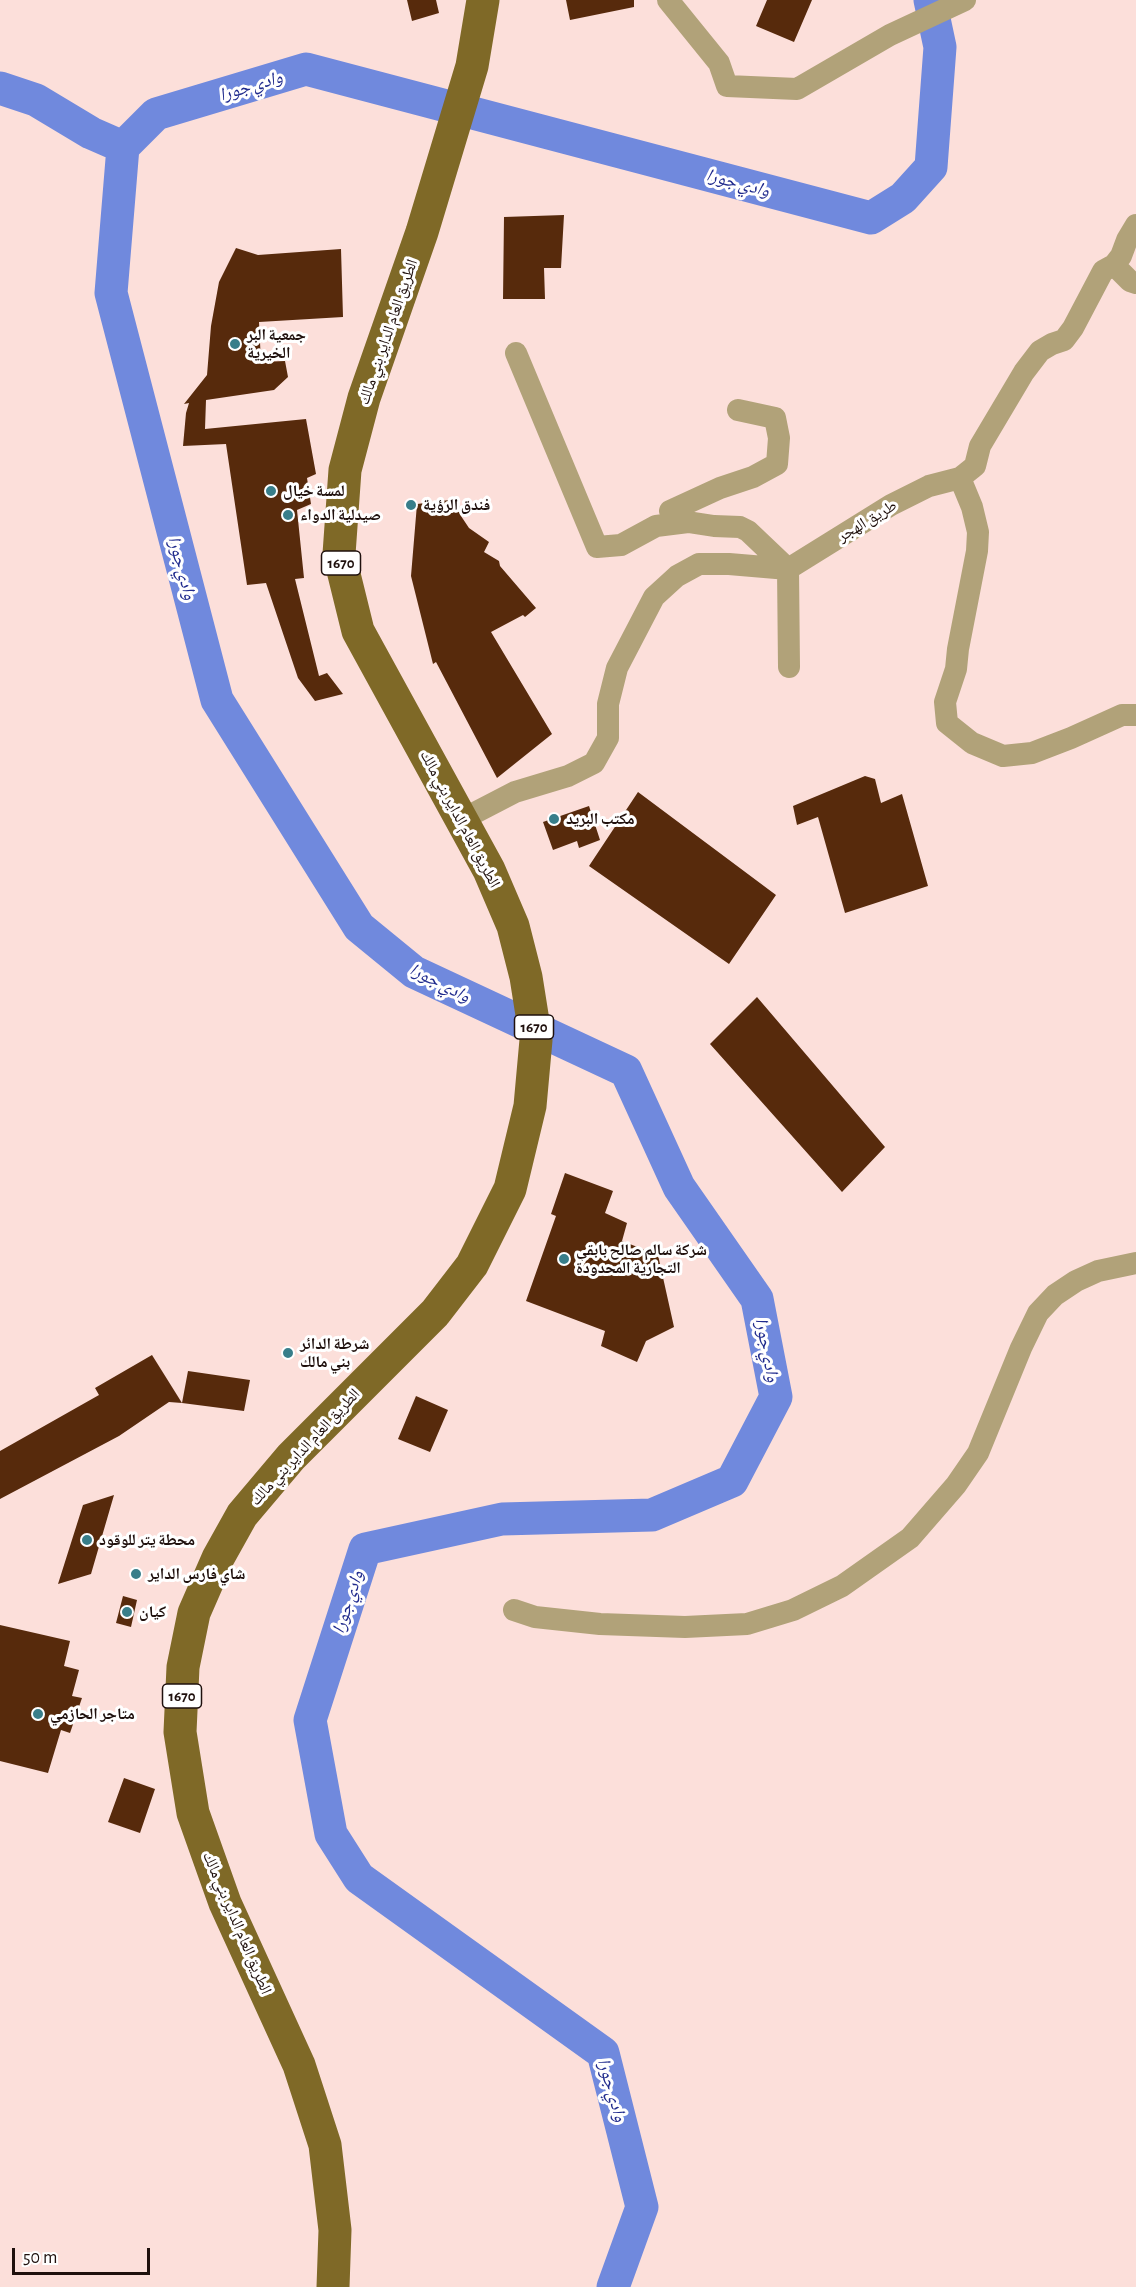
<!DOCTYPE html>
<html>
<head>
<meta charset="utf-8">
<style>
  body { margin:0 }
  #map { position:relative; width:1136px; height:2287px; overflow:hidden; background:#fcdfda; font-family:"Alegreya Sans",sans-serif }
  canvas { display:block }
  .scale { position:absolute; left:12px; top:2248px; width:138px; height:27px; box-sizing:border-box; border:3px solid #1f100d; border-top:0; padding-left:8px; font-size:18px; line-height:21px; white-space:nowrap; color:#1f100d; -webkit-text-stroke:4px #fff; paint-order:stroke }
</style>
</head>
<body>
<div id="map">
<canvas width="1136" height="2287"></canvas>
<div class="scale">50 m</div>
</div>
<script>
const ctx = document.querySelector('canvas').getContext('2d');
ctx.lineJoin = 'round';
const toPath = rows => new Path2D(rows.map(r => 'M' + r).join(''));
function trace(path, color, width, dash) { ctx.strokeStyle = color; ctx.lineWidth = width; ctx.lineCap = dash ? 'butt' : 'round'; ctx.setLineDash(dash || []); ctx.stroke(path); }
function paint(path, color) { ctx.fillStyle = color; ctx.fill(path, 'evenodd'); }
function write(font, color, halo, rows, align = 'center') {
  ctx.font = font + ' "Alegreya Sans","Noto Naskh Arabic",sans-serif'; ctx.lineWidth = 6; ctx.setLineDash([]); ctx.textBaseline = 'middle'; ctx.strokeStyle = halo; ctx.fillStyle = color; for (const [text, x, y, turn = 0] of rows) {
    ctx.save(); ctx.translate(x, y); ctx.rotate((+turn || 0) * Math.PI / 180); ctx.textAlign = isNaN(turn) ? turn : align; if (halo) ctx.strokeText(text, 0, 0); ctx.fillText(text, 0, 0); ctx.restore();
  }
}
const river = toPath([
  [0,88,36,100,91,133,123,147],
  [613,2287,642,2207,603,2053,359,1878,331,1834,310,1720,365,1549,502,1519,652,1515,732,1481,776,1397,757,1299,679,1187,626,1071,414,972,359,927,217,700,111,293,123,147,156,114,306,69,871,218,903,198,931,167,940,47,930,0]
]);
const building = toPath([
  [407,0,436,0,439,13,412,21],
  [566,0,634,0,634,7,570,20],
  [767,0,812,0,794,42,756,26],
  [564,215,561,268,544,268,545,299,503,299,504,217],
  [236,248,258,255,341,249,343,317,259,322,261,362,285,361,288,377,274,390,206,400,205,429,306,419,316,474,307,478,311,504,297,510,304,578,295,579,319,676,327,673,343,694,315,701,298,678,266,583,247,585,226,444,183,446,186,413,189,403,184,404,207,375,211,326,219,282],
  [458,499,461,516,469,528,489,542,484,552,499,561,500,566,536,608,525,617,523,615,491,632,552,734,497,778,436,662,433,664,411,576,417,504],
  [865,776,875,779,881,803,902,794,928,886,845,913,818,817,797,825,793,806],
  [638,792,776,895,729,964,589,866],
  [589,806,600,840,579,848,577,841,553,850,543,822],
  [757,997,885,1147,842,1192,710,1044],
  [565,1173,613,1191,605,1213,627,1223,622,1241,658,1255,674,1327,646,1341,637,1362,601,1346,605,1331,526,1301,556,1216,551,1214],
  [152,1355,182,1403,169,1402,119,1436,0,1499,0,1451,99,1395,95,1388],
  [188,1371,250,1380,244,1411,182,1403],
  [416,1396,448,1410,430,1452,398,1439],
  [114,1495,91,1574,58,1584,83,1505],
  [123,1596,137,1600,131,1627,116,1623],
  [0,1625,70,1641,64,1666,79,1670,72,1696,82,1698,70,1733,61,1730,48,1773,0,1761],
  [124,1778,155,1789,140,1833,108,1822]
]);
const minor = toPath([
  [668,0,719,63,727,86,797,89,890,35,965,0],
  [1114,265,1130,281,1136,283],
  [516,353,597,547,621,545,656,526,688,522],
  [738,410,775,418,779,438,777,464,753,477,720,488,670,511,688,522,714,526,740,527,748,531,788,569,789,667],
  [960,478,975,466,980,446,1024,372,1040,351,1052,344,1064,340,1073,328,1103,271,1114,265,1121,256,1127,240,1136,225],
  [461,820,515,792,568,776,594,763,608,738,608,704,617,668,654,597,677,576,699,564,729,564,788,569,891,505,929,486,960,478,972,507,978,532,977,551,958,649,956,669,945,702,947,723,972,743,1003,756,1032,753,1071,738,1122,715,1136,715],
  [514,1610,535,1617,600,1624,685,1627,747,1624,793,1610,842,1586,910,1538,956,1485,978,1453,1021,1348,1038,1313,1055,1295,1076,1281,1098,1271,1136,1263]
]);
const primary = toPath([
  [333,2287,335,2230,325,2145,299,2065,225,1903,193,1813,180,1732,183,1667,194,1613,218,1558,242,1515,291,1457,435,1313,472,1265,510,1189,530,1106,536,1040,526,977,513,926,489,870,358,631,339,554,345,470,364,398,422,232,472,66,483,0]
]);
const markers = [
  [235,344,6,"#387e8a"],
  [271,491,6,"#387e8a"],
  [411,505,6,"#387e8a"],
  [288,515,6,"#387e8a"],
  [554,819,6,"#387e8a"],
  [564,1259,6,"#387e8a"],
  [288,1353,6,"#387e8a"],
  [87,1540,6,"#387e8a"],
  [136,1574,6,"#387e8a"],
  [127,1612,6,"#387e8a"],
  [38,1714,6,"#387e8a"]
];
const shields = [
  [341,563,39],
  [534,1027,39],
  [182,1696,39]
];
const shieldNames = [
  ["1670",341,563],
  ["1670",534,1027],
  ["1670",182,1696]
];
const streetNames = [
  ["الطريق العام الداير بني مالك",388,332,-71],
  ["طريق الهجر",867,521,-31],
  ["الطريق العام الداير بني مالك",460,819,62],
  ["الطريق العام الداير بني مالك",305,1447,-47],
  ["الطريق العام الداير بني مالك",237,1923,67]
];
const poiNames = [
  ["جمعية البر",247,335],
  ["الخيرية",247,353],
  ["لمسة خيال",283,491],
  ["فندق الرؤية",423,505],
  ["صيدلية الدواء",300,515],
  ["مكتب البريد",566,819],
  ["شركة سالم صالح بابقي",576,1250],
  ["التجارية المحدودة",576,1268],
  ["شرطة الدائر",300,1344],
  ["بني مالك",300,1362],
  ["محطة يتر للوقود",99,1540],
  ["شاي فارس الداير",148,1574],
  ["كيان",139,1612],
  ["متاجر الحازمي",50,1714]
];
const waterNames = [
  ["وادي جورا",251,86,-17],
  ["وادي جورا",738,183,15],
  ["وادي جورا",182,568,75],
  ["وادي جورا",440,983,27],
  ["وادي جورا",767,1350,79],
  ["وادي جورا",348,1602,-72],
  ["وادي جورا",612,2090,74]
];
trace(river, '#7089dd', 33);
paint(building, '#572a0c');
trace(minor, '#b1a279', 22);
trace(primary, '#7f6927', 33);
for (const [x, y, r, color] of markers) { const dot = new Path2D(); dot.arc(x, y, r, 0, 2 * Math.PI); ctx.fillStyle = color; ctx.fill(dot); trace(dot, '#fff', 2); }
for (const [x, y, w] of shields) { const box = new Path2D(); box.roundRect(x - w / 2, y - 12, w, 24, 4.5); ctx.fillStyle = '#fff'; ctx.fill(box); trace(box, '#1f100d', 1.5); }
write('bold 15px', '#1f100d', null, shieldNames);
write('16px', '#1f100d', '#fff', streetNames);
write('bold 16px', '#1f100d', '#fff', poiNames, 'left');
write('italic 18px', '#202b8d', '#fff', waterNames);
</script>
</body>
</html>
